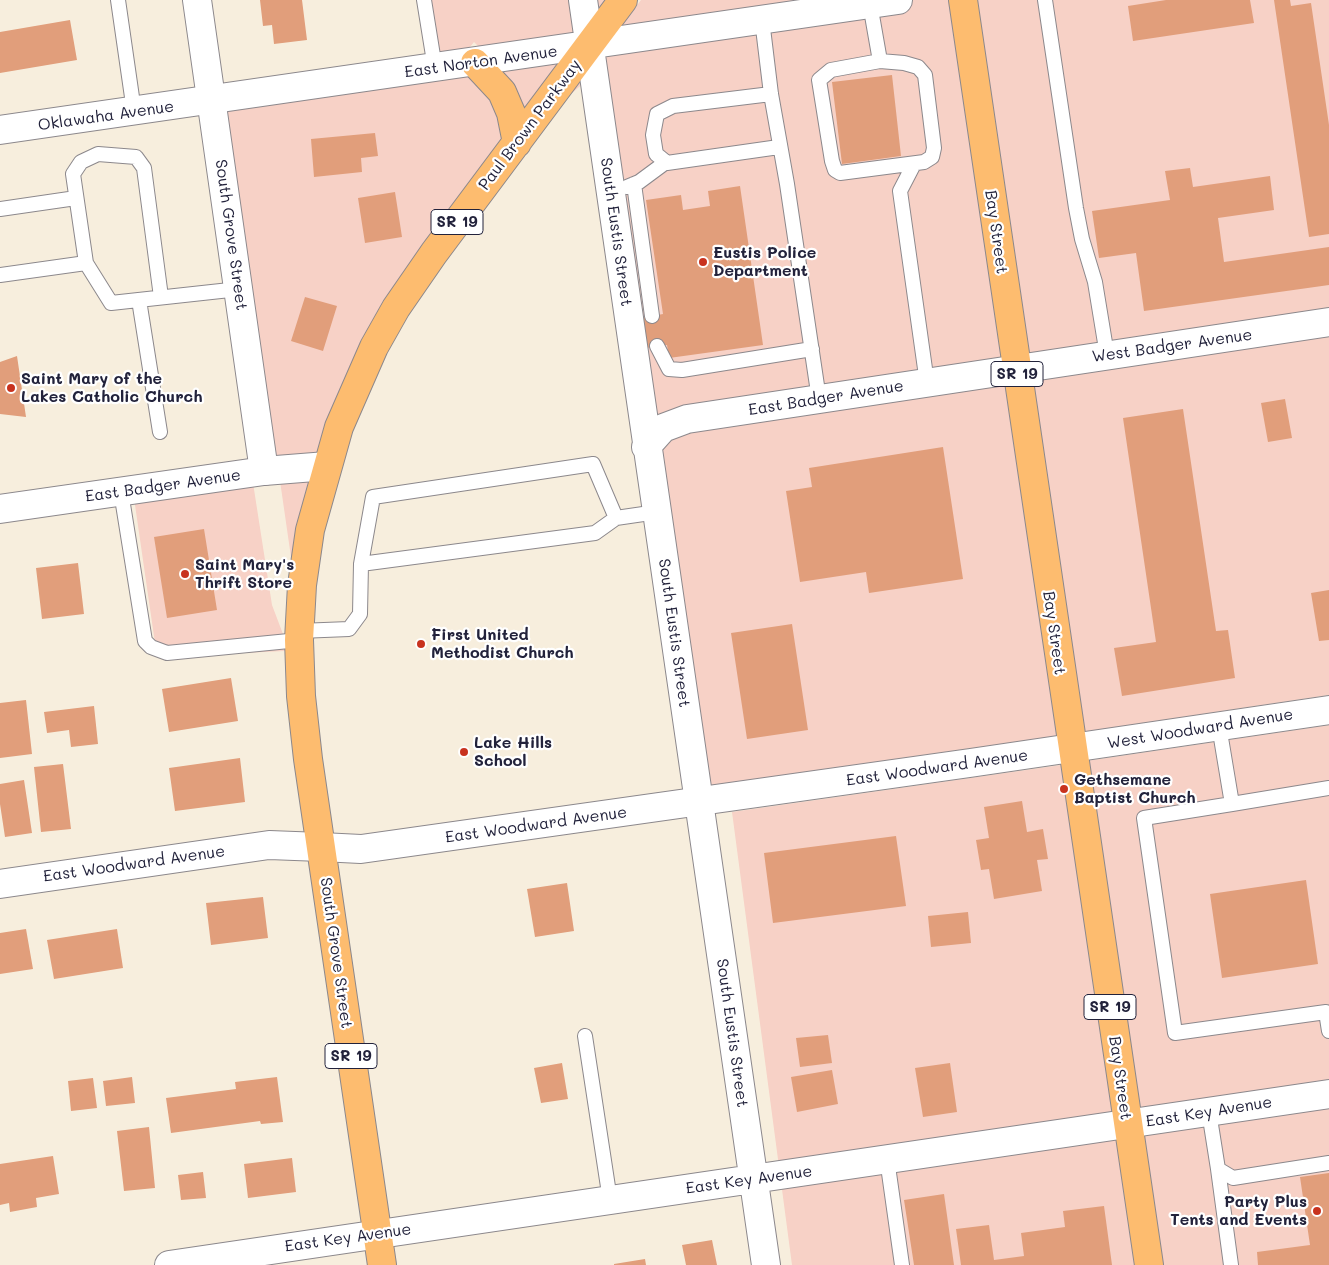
<!DOCTYPE html>
<html>
<head>
<meta charset="utf-8">
<style>
  body { margin:0 }
  canvas { display:block; background:#f7eedd }
</style>
</head>
<body>
<canvas width="1329" height="1265"></canvas>
<script>
const ctx = document.querySelector('canvas').getContext('2d');
ctx.lineJoin = 'round';
function paint(path, color) { ctx.fillStyle = color; ctx.fill(path, 'evenodd'); }
const toPath = rows => new Path2D(rows.map(r => 'M' + r).join(''));
function trace(path, color, width, dash) { ctx.strokeStyle = color; ctx.lineWidth = width; ctx.lineCap = dash ? 'butt' : 'round'; ctx.setLineDash(dash || []); ctx.stroke(path); }
function write(font, color, halo, rows, align = 'center') {
  ctx.font = font + ' Mali,sans-serif'; ctx.lineWidth = 4.5; ctx.setLineDash([]); ctx.textBaseline = 'middle'; ctx.strokeStyle = halo; ctx.fillStyle = color; for (const [text, x, y, turn = 0] of rows) {
    ctx.save(); ctx.translate(x, y); ctx.rotate((+turn || 0) * Math.PI / 180); ctx.textAlign = isNaN(turn) ? turn : align; if (halo) ctx.strokeText(text, 0, 0); ctx.fillText(text, 0, 0); ctx.restore();
  }
}
const built = toPath([
  [418,0,606,0,524,111,512,83,498,66,474,42,457,63,491,100,498,117,503,138,423,244,386,299,327,420,298,526,292,564,224,93,426,55],
  [641,0,950,0,1057,736,691,788,586,81,571,94],
  [976,0,1329,0,1329,695,1082,732],
  [251,470,272,605,286,642,285,651,157,657,134,498],
  [1329,725,1329,1265,1162,1265,1086,761],
  [1061,765,1136,1265,792,1265,732,812]
]);
const building = toPath([
  [260,0,302,0,307,40,274,44,272,25,263,26],
  [1166,0,1250,0,1254,23,1133,41,1128,6],
  [1274,0,1290,0,1291,6,1311,3,1329,125,1329,234,1309,237],
  [70,20,77,60,0,73,0,32],
  [892,75,901,156,842,164,832,82],
  [375,133,378,156,361,158,362,172,314,177,311,139],
  [1190,168,1193,187,1270,176,1274,210,1218,218,1224,262,1329,247,1329,285,1144,311,1136,253,1099,258,1092,211,1170,200,1165,171],
  [740,186,763,345,669,358,667,345,646,348,642,318,663,314,646,200,681,195,683,210,710,206,708,191],
  [395,192,402,237,365,243,358,198],
  [305,297,337,306,323,351,291,341],
  [17,356,26,417,0,414,0,362],
  [1285,399,1292,438,1268,442,1261,403],
  [1183,409,1216,631,1228,630,1235,678,1122,696,1114,648,1156,642,1123,418],
  [943,447,963,579,869,593,866,572,800,582,786,491,812,487,809,468],
  [204,529,217,610,167,618,154,537],
  [78,563,84,614,42,619,36,568],
  [1329,590,1329,640,1319,641,1311,593],
  [792,624,808,730,747,739,731,633],
  [231,678,238,721,169,732,162,689],
  [26,700,32,754,0,758,0,703],
  [94,706,98,744,71,747,69,730,47,733,44,712],
  [240,758,245,802,175,811,169,768],
  [63,764,71,829,41,832,34,767],
  [24,780,32,833,5,837,0,804,0,784],
  [1022,801,1027,832,1043,829,1048,859,1037,860,1042,891,994,899,989,869,981,870,976,840,989,838,984,807],
  [896,836,906,906,773,923,764,853],
  [1306,880,1318,964,1222,978,1210,894],
  [567,883,574,931,535,937,527,889],
  [263,897,268,938,211,945,206,903],
  [968,912,971,943,931,947,928,916],
  [26,929,33,969,0,974,0,933],
  [117,929,123,968,54,979,47,940],
  [828,1035,832,1063,800,1067,796,1038],
  [562,1063,568,1099,541,1103,534,1068],
  [950,1063,957,1112,923,1117,915,1068],
  [832,1070,838,1104,797,1112,791,1077],
  [132,1077,135,1103,106,1106,103,1081],
  [277,1077,283,1122,261,1124,260,1121,171,1133,166,1098,236,1089,235,1082],
  [93,1078,97,1108,71,1111,68,1081],
  [149,1127,155,1188,124,1191,117,1131],
  [53,1156,59,1194,36,1198,37,1207,10,1212,9,1203,0,1205,0,1164],
  [292,1158,296,1192,248,1198,244,1164],
  [203,1172,206,1198,181,1200,178,1175],
  [1329,1173,1329,1265,1258,1265,1257,1252,1310,1245,1300,1177],
  [944,1194,954,1265,914,1265,904,1200],
  [1104,1206,1112,1265,961,1265,956,1229,989,1225,994,1260,1024,1256,1021,1233,1065,1227,1063,1211],
  [712,1240,717,1265,686,1265,682,1245],
  [645,1259,646,1265,614,1265,614,1264]
]);
const service = toPath([
  [118,0,134,111],
  [424,0,435,68],
  [1045,0,1076,208,1082,239,1095,282,1107,355],
  [870,4,880,61,904,63,918,67,925,75,934,148,932,157,924,162,840,173,835,170,832,161,819,80,831,70,880,61],
  [762,20,771,94,787,184,819,399],
  [771,94,673,106,657,114,653,135,656,154,667,163,779,147],
  [914,164,900,191,927,383],
  [634,184,652,316],
  [627,187,639,182,666,162],
  [0,209,76,198],
  [86,263,73,174,81,162,98,154,136,157,144,168,161,297],
  [0,275,86,263,111,303,239,289],
  [139,300,160,432],
  [657,346,669,369,682,370,812,349],
  [121,492,145,641,151,647,167,653,299,640],
  [361,564,595,533,616,518,657,512],
  [299,631,349,629,360,614,361,564,373,497,593,464,616,518],
  [1219,726,1232,804,1144,818,1175,1033,1326,1012,1329,1031],
  [1232,804,1329,788],
  [585,1036,610,1200],
  [1209,1112,1218,1169,1233,1178,1329,1163],
  [887,1159,902,1265],
  [1218,1169,1231,1265]
]);
const minor = toPath([
  [583,0,766,1265],
  [0,130,898,0],
  [646,447,663,428,687,419,1329,322],
  [0,509,264,471,327,466],
  [0,884,269,845,321,847],
  [169,1265,1329,1094]
]);
const tertiary = toPath([
  [197,0,264,471],
  [321,847,361,849,970,763,1329,710]
]);
const primary = toPath([
  [963,0,1149,1265],
  [475,63,502,92,511,113,517,143],
  [382,1265,308,759,301,696,299,640,302,585,310,530,339,427,374,347,396,308,434,253,623,0]
]);
const markers = [
  [703,262,5,"#c8321e"],
  [11,388,5,"#c8321e"],
  [185,574,5,"#c8321e"],
  [421,644,5,"#c8321e"],
  [464,752,5,"#c8321e"],
  [1064,789,5,"#c8321e"],
  [1317,1211,5,"#c8321e"]
];
const shields = [
  [457,222,52],
  [1017,374,52],
  [1110,1007,52],
  [351,1056,52]
];
const shieldNames = [
  ["SR 19",457,222],
  ["SR 19",1017,374],
  ["SR 19",1110,1007],
  ["SR 19",351,1056]
];
const streetNames = [
  ["East Norton Avenue",481,62,-8],
  ["Oklawaha Avenue",106,116,-8],
  ["Paul Brown Parkway",530,125,-53],
  ["South Eustis Street",616,232,82],
  ["Bay Street",996,232,82],
  ["South Grove Street",231,235,82],
  ["West Badger Avenue",1172,346,-8],
  ["East Badger Avenue",826,398,-9],
  ["East Badger Avenue",163,486,-8],
  ["South Eustis Street",674,633,82],
  ["Bay Street",1054,633,82],
  ["West Woodward Avenue",1200,729,-9],
  ["East Woodward Avenue",937,768,-8],
  ["East Woodward Avenue",536,825,-8],
  ["East Woodward Avenue",134,864,-8],
  ["South Grove Street",336,953,82],
  ["South Eustis Street",732,1033,82],
  ["Bay Street",1120,1078,82],
  ["East Key Avenue",1209,1112,-9],
  ["East Key Avenue",749,1180,-8],
  ["East Key Avenue",348,1238,-8]
];
const poiNames = [
  ["Eustis Police",713,253],
  ["Department",713,271],
  ["Saint Mary of the",21,379],
  ["Lakes Catholic Church",21,397],
  ["Saint Mary's",195,565],
  ["Thrift Store",195,583],
  ["First United",431,635],
  ["Methodist Church",431,653],
  ["Lake Hills",474,743],
  ["School",474,761],
  ["Gethsemane",1074,780],
  ["Baptist Church",1074,798],
  ["Party Plus",1307,1202,"right"],
  ["Tents and Events",1307,1220,"right"]
];
paint(built, '#f7d1c6');
paint(building, '#e19e7b');
trace(service, '#8c888c', 16);
trace(minor, '#8c888c', 30);
trace(tertiary, '#8c888c', 30);
trace(primary, '#8c888c', 30);
trace(service, '#fff', 14);
trace(minor, '#fff', 28);
trace(tertiary, '#fff', 28);
trace(primary, '#fdbc6f', 28);
for (const [x, y, r, color] of markers) { const dot = new Path2D(); dot.arc(x, y, r, 0, 2 * Math.PI); ctx.fillStyle = color; ctx.fill(dot); trace(dot, '#fff', 2); }
for (const [x, y, w] of shields) { const box = new Path2D(); box.roundRect(x - w / 2, y - 12.5, w, 25, 4); ctx.fillStyle = '#fff'; ctx.fill(box); trace(box, '#22223b', 1); }
write('bold 15px', '#22223b', null, shieldNames);
write('16px', '#22223b', '#fff', streetNames);
write('bold 16px', '#22223b', '#fff', poiNames, 'left');
</script>
</body>
</html>
